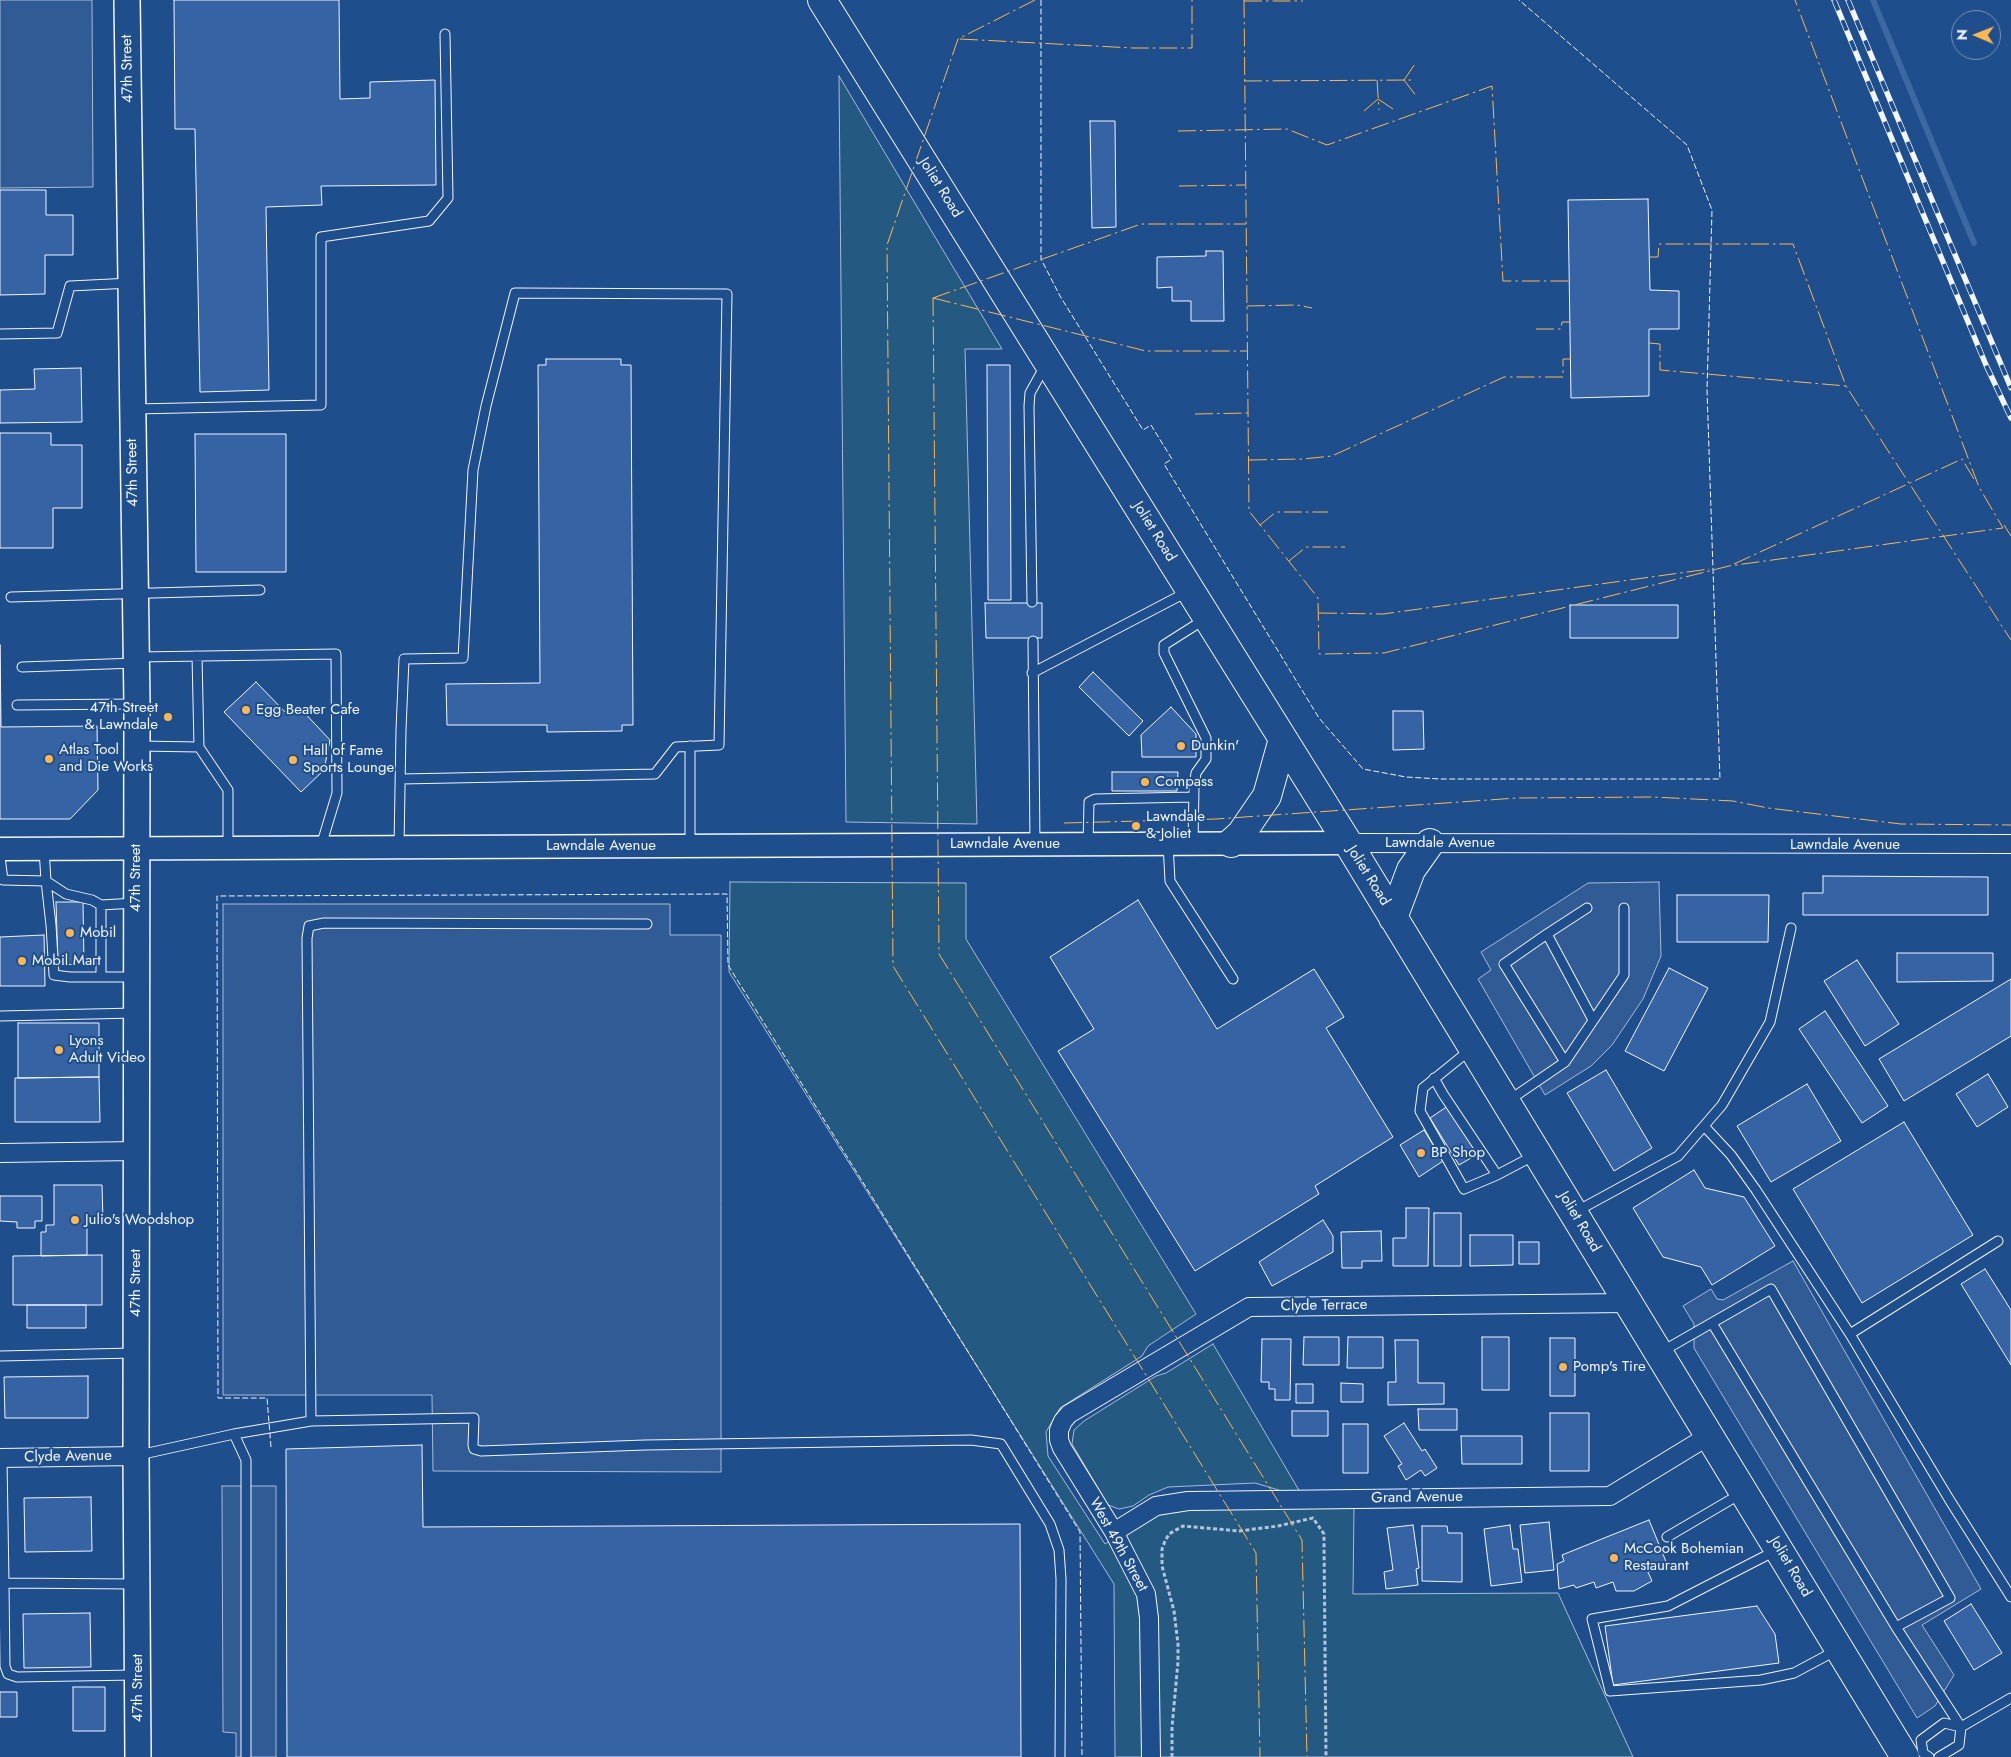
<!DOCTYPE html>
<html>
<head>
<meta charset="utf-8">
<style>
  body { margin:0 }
  #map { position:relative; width:2011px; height:1757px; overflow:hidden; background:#1f4e8c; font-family:Jost,sans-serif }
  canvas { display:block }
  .north { position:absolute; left:1951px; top:10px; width:50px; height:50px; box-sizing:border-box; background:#1f4e8c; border:1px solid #7391ba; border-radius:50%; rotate:271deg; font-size:14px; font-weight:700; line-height:20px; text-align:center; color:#f2f6ff }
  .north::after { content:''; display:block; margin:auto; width:18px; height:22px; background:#ffb74d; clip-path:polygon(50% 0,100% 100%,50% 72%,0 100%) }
</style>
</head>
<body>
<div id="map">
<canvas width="2011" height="1757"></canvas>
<div class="north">N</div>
</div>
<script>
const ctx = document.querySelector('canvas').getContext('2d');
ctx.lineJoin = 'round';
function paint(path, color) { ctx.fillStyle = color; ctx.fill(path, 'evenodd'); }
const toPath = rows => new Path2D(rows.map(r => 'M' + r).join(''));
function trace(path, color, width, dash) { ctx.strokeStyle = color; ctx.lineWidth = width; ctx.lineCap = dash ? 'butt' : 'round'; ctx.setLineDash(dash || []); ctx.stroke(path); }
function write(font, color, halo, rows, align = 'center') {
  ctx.font = font + ' Jost,sans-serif'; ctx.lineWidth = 4; ctx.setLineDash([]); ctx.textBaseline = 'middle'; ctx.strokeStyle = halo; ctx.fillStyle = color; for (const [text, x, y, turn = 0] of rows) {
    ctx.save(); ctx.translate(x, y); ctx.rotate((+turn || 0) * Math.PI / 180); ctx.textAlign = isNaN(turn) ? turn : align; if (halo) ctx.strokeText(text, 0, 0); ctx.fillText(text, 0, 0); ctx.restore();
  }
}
const green = toPath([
  [839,76,1002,349,965,349,977,824,846,822,839,76],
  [730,882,966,883,966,939,1196,1314,1148,1346,1142,1356,1060,1408,1046,1432,1048,1456,1105,1544,1155,1511,1354,1505,1353,1594,1558,1593,1633,1757,1115,1757,1114,1584,729,972,730,882],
  [1213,1344,1300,1492,1282,1491,1255,1483,1168,1487,1149,1495,1133,1506,1119,1509,1108,1505,1072,1444,1074,1430,1084,1421,1156,1376,1166,1373,1213,1344]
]);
const parking = toPath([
  [0,0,92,0,93,187,0,188,0,0],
  [1659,882,1661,956,1643,999,1612,1045,1591,1066,1545,1095,1478,979,1491,970,1481,952,1588,883,1659,882],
  [223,904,670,904,670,935,721,935,721,1472,433,1471,432,1395,223,1395,223,904],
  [1793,1261,1981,1589,1922,1625,1954,1675,1935,1706,1917,1718,1694,1348,1694,1324,1683,1306,1711,1289,1717,1299,1723,1300,1793,1261],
  [222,1486,276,1486,276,1757,236,1757,236,1733,223,1732,222,1486]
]);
const stream = toPath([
  [1873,0,1974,243]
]);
const building = toPath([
  [174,0,339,0,340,99,370,98,370,82,435,80,436,185,321,186,322,205,266,207,269,390,200,392,195,129,175,129,174,0],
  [1090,121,1115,121,1116,227,1092,228,1090,121],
  [0,190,46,190,46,215,73,215,73,255,45,255,45,294,0,295,0,190],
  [1648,199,1650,290,1679,291,1679,329,1649,329,1649,396,1571,398,1568,200,1648,199],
  [1206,251,1223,251,1224,321,1191,321,1191,301,1172,301,1172,287,1157,288,1157,257,1206,256,1206,251],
  [546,359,621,359,621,365,631,365,633,725,622,725,622,731,547,732,547,725,447,725,446,684,540,683,538,365,546,365,546,359],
  [987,365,1010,365,1011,600,988,600,987,365],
  [81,368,82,422,0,423,0,390,35,389,34,369,81,368],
  [0,433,51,433,51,445,82,445,82,508,53,508,53,548,0,548,0,433],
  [195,434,286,434,286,572,196,572,195,434],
  [985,603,1042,603,1042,638,986,638,985,603],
  [1570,605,1678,605,1678,638,1570,638,1570,605],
  [0,645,1,727,97,726,98,790,70,819,0,819,0,645],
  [1093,672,1143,721,1129,736,1079,687,1093,672],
  [256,682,289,716,299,707,330,740,324,770,301,792,224,712,256,682],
  [1171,707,1196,734,1196,757,1142,757,1141,735,1171,707],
  [1393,711,1423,711,1424,749,1393,750,1393,711],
  [1112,772,1178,772,1177,791,1112,791,1112,772],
  [1823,876,1988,877,1988,915,1803,915,1803,893,1823,893,1823,876],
  [1677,895,1769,895,1768,942,1677,942,1677,895],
  [1138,900,1217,1029,1314,969,1344,1017,1326,1028,1393,1137,1315,1186,1319,1194,1195,1271,1058,1051,1094,1029,1050,957,1138,900],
  [56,902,83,902,84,964,58,965,56,902],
  [44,935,45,986,0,986,0,937,44,935],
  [1897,953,1993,953,1993,981,1897,982,1897,953],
  [1857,960,1899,1024,1865,1046,1824,981,1857,960],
  [1669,968,1708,988,1664,1071,1625,1051,1669,968],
  [2011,979,2011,1036,1904,1101,1879,1059,2011,979],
  [1825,1011,1888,1106,1862,1123,1799,1029,1825,1011],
  [18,1023,99,1023,99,1077,18,1078,18,1023],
  [1606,1070,1652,1148,1614,1171,1567,1093,1606,1070],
  [1988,1074,2008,1107,1977,1127,1956,1094,1988,1074],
  [99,1077,100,1122,15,1122,15,1078,99,1077],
  [1807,1084,1841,1141,1771,1182,1737,1126,1807,1084],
  [1448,1106,1478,1154,1459,1165,1430,1118,1448,1106],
  [1904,1122,1973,1235,1862,1303,1793,1189,1904,1122],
  [1424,1130,1443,1161,1419,1177,1400,1145,1424,1130],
  [1694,1170,1705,1188,1744,1197,1775,1246,1712,1285,1701,1267,1663,1257,1633,1208,1694,1170],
  [54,1185,102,1185,103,1220,87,1220,87,1255,41,1256,41,1232,46,1232,46,1225,54,1225,54,1185],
  [0,1196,42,1196,42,1221,35,1221,35,1228,17,1228,17,1222,0,1221,0,1196],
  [1406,1208,1429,1208,1428,1266,1393,1266,1393,1238,1406,1238,1406,1208],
  [1434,1213,1461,1213,1461,1266,1434,1266,1434,1213],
  [1323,1220,1333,1236,1333,1252,1272,1286,1259,1262,1323,1220],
  [1381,1231,1382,1261,1362,1261,1362,1268,1342,1268,1341,1232,1381,1231],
  [1470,1235,1513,1235,1513,1265,1470,1266,1470,1235],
  [1519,1242,1539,1242,1539,1264,1519,1264,1519,1242],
  [102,1255,102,1305,13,1305,13,1256,102,1255],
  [1985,1269,2011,1310,2011,1365,1961,1284,1985,1269],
  [27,1305,86,1305,86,1328,27,1328,27,1305],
  [1304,1337,1339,1337,1339,1365,1303,1365,1304,1337],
  [1348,1337,1383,1337,1383,1368,1347,1368,1348,1337],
  [1482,1337,1509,1337,1509,1390,1482,1390,1482,1337],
  [1550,1338,1575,1338,1575,1396,1550,1396,1550,1338],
  [1262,1339,1291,1339,1290,1400,1275,1400,1275,1389,1269,1389,1269,1382,1261,1382,1262,1339],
  [1395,1340,1418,1340,1418,1383,1444,1383,1444,1404,1388,1405,1388,1382,1396,1382,1395,1340],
  [88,1376,88,1418,5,1418,4,1377,88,1376],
  [1341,1383,1363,1384,1363,1402,1341,1402,1341,1383],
  [1296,1384,1313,1384,1313,1403,1296,1403,1296,1384],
  [1418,1409,1457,1409,1457,1430,1419,1430,1418,1409],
  [1292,1411,1328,1411,1328,1436,1292,1436,1292,1411],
  [1550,1413,1589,1413,1589,1471,1550,1471,1550,1413],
  [1404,1423,1422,1451,1425,1449,1437,1468,1425,1476,1421,1470,1406,1480,1398,1466,1402,1464,1384,1436,1404,1423],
  [1343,1424,1368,1424,1368,1473,1343,1473,1343,1424],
  [1461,1436,1522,1436,1522,1464,1462,1464,1461,1436],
  [422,1445,423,1527,1020,1524,1021,1757,287,1757,286,1449,422,1445],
  [91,1497,92,1551,25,1552,24,1498,91,1497],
  [1649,1520,1667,1564,1648,1572,1652,1581,1634,1591,1616,1591,1613,1582,1596,1588,1594,1582,1576,1588,1574,1585,1559,1589,1557,1564,1564,1561,1562,1555,1649,1520],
  [1549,1522,1554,1570,1525,1573,1520,1525,1549,1522],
  [1413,1525,1419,1568,1416,1569,1418,1585,1386,1589,1384,1572,1393,1570,1387,1528,1413,1525],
  [1510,1525,1513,1549,1518,1549,1522,1582,1491,1586,1484,1529,1510,1525],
  [1422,1526,1447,1526,1448,1533,1462,1533,1462,1582,1422,1581,1422,1526],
  [1971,1604,2002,1653,1974,1670,1944,1621,1971,1604],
  [1757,1606,1775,1634,1779,1663,1613,1685,1605,1626,1757,1606],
  [90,1613,91,1667,24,1668,23,1614,90,1613],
  [73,1687,105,1687,105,1731,73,1731,73,1687],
  [0,1692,17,1692,17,1717,0,1717,0,1692]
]);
const path = toPath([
  [1172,1757,1172,1727,1178,1662,1178,1644,1174,1611,1162,1566,1162,1549,1165,1541,1169,1534,1183,1526,1239,1531,1278,1526,1313,1518,1324,1534,1324,1543,1326,1757]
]);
const service = toPath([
  [0,334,57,333,70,286,131,283],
  [135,409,321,405,321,237,429,221,448,198,445,34],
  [11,597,260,590],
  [1032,602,1029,406,1030,393,1045,366],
  [1033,641,1035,844],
  [197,656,199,747,228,790,228,847],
  [138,657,336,654,337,793,321,846],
  [22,667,136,663],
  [1032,673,1187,592],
  [17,705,136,704],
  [139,746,199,747],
  [1193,843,1194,787,1196,773,1206,759,1206,738,1164,653,1164,645,1205,619],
  [1088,844,1089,802,1095,799,1194,797],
  [1168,844,1170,881,1233,979],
  [690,845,690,746],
  [399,847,401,730,404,659,463,658,473,470,486,406,515,293,727,294,719,745,676,747,655,774,401,779],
  [44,849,46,881,51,925,54,975,70,977,136,977],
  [0,857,3,880,46,881,66,894,92,900,101,905],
  [1547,934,1587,908],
  [101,977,101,905,136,903],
  [0,1016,136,1013],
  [1470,1050,1423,1088,1420,1111,1464,1189,1497,1175,1535,1155],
  [1565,1062,1504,964,1547,934,1593,1020],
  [1434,1078,1443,1094,1497,1175],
  [1508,1101,1565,1062,1624,975,1624,908],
  [1704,1126,1731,1155,1756,1190,1850,1334,1998,1241],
  [1577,1211,1678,1156,1722,1105,1770,1022,1791,928],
  [1712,1323,1896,1627,1961,1727,1959,1745,1939,1757],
  [1850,1334,1949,1499,2011,1597],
  [1661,1352,1771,1289,1950,1598,1896,1627],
  [0,1356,134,1353],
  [311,1421,307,938,309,926,324,923,647,924],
  [234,1434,311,1421,474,1418,473,1445,474,1449,481,1451,645,1445,971,1440,1001,1444,1050,1524,1059,1550,1061,1579,1060,1757],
  [139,1455,234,1434,246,1460,246,1757],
  [2,1458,4,1583,135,1584],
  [1667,1537,1742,1493],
  [1777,1550,1668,1606,1592,1619,1610,1691,1761,1680,1794,1673,1837,1650],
  [4,1583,5,1666,8,1674,17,1677,136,1675],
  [1929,1757,1923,1753,1921,1740,1944,1723,1961,1727,2011,1698]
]);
const minor = toPath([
  [1348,843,2011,844],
  [0,1153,136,1151],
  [0,1458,136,1456],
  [1114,1532,1156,1506,1188,1501,1610,1496,1710,1435],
  [1151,1757,1149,1618,1146,1594,1114,1532,1062,1448,1059,1440,1059,1430,1063,1421,1069,1414,1249,1307,1628,1303]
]);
const tertiary = toPath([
  [0,849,1348,843]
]);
const secondary = toPath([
  [127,0,137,704,136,1456,138,1757]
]);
const primary = toPath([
  [822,0,1348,843,1905,1757],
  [1231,843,1241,834,1267,796,1283,739],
  [1393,918,1411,870,1430,843]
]);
const rail = toPath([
  [1834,0,1986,365,2011,418],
  [1848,0,2011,388]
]);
const fence = toPath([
  [1041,0,1041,259,1060,296,1143,430,1151,425,1172,459,1164,464,1319,718,1363,769,1406,777,1440,779,1720,779,1707,390,1712,210,1687,145,1519,0],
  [271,1447,267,1398,218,1398,217,896,727,894,728,965,1080,1532,1082,1757]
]);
const power = toPath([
  [1035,0,958,39,887,245,893,966,1256,1553,1260,1757],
  [1244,0,1249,511,1318,598,1319,654,1384,653,1729,566,2003,528,1979,487,1795,0],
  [1244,1,1303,1],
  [960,39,1133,48,1192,48,1192,0],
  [1377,80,1379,110],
  [1404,80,1417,97],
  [1404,80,1415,64],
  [1244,81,1415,80],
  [1378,99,1396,111],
  [1364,111,1378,99],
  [1178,131,1287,129,1327,145,1492,86,1503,281,1570,281],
  [1179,186,1245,185],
  [1649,257,1658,257,1659,244,1793,244,1846,386,2011,640],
  [933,298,939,954,1302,1540,1307,1757],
  [933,298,1141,224,1246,224],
  [933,298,1146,351,1247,351],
  [1247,306,1297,305,1312,308],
  [1536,329,1561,329,1562,322,1570,322],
  [1649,343,1660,344,1660,370,1846,386],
  [1195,414,1248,413],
  [1249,460,1303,459,1332,456,1504,377,1563,377,1563,359,1571,359],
  [1260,525,1276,512,1328,512],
  [2004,525,2011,536],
  [1289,561,1306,547,1345,547],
  [1734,564,1962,459,1974,479],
  [1319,613,1383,614,1709,569],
  [1064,823,1216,819,1517,798,1653,797,1733,801,1768,808,1901,824,2011,825]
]);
const markers = [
  [246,710,5,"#ffb74d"],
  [168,717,5,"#ffb74d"],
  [1181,746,5,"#ffb74d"],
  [49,759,5,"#ffb74d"],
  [293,760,5,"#ffb74d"],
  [1145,782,5,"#ffb74d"],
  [1136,826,5,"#ffb74d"],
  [70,933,5,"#ffb74d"],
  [22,961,5,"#ffb74d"],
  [59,1050,5,"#ffb74d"],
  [1421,1153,5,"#ffb74d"],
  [75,1220,5,"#ffb74d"],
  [1563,1367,5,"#ffb74d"],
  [1614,1558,5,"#ffb74d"]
];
const streetNames = [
  ["47th Street",128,69,-91],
  ["Joliet Road",940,188,58],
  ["47th Street",133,473,-91],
  ["Joliet Road",1154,532,58],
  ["Lawndale Avenue",1440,843],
  ["Lawndale Avenue",1005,844],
  ["Lawndale Avenue",1845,845],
  ["Lawndale Avenue",601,846],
  ["Joliet Road",1368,876,58],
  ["47th Street",136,878,-90],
  ["Joliet Road",1579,1222,59],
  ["47th Street",136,1283,-90],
  ["Clyde Terrace",1324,1306,-1],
  ["Clyde Avenue",68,1457,-1],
  ["Grand Avenue",1417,1498,-1],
  ["West 49th Street",1118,1545,61],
  ["Joliet Road",1790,1567,59],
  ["47th Street",138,1688,-90]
];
const poiNames = [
  ["47th Street",158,708,"right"],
  ["& Lawndale",158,725,"right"],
  ["Egg Beater Cafe",256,710],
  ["Dunkin'",1191,746],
  ["Atlas Tool",59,750],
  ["and Die Works",59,767],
  ["Hall of Fame",303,751],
  ["Sports Lounge",303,768],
  ["Compass",1155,782],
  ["Lawndale",1146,817],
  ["& Joliet",1146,834],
  ["Mobil",80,933],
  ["Mobil Mart",32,961],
  ["Lyons",69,1041],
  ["Adult Video",69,1058],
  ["BP Shop",1431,1153],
  ["Julio's Woodshop",85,1220],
  ["Pomp's Tire",1573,1367],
  ["McCook Bohemian",1624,1549],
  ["Restaurant",1624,1566]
];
paint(green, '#245a82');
trace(green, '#a8bbd7', 1);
paint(parking, '#305b95');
trace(parking, '#a8bbd7', 1);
trace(stream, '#3b69a3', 6);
paint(building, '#3563a3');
trace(building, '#f2f6ff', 1);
trace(service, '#f2f6ff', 11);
trace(minor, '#f2f6ff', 20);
trace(tertiary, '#f2f6ff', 25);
trace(secondary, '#f2f6ff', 28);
trace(primary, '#f2f6ff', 30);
trace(path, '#b3c4dc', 3, [4, 2.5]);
trace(service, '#1f4e8c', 9);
trace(minor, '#1f4e8c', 18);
trace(tertiary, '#1f4e8c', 22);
trace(secondary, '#1f4e8c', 25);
trace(primary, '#1f4e8c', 28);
trace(rail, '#f2f6ff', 5.5);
trace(rail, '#1f4e8c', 4, [11]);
trace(fence, '#f2f6ff', 1, [6, 2.5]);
trace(power, '#ffb74d', 1, [18, 4, 2.5, 4]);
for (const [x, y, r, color] of markers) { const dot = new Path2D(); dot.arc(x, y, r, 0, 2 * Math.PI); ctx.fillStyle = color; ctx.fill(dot); trace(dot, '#1f4e8c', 2); }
write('15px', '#f2f6ff', '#1f4e8c', streetNames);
write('15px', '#f2f6ff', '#1f4e8c', poiNames, 'left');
</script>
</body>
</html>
